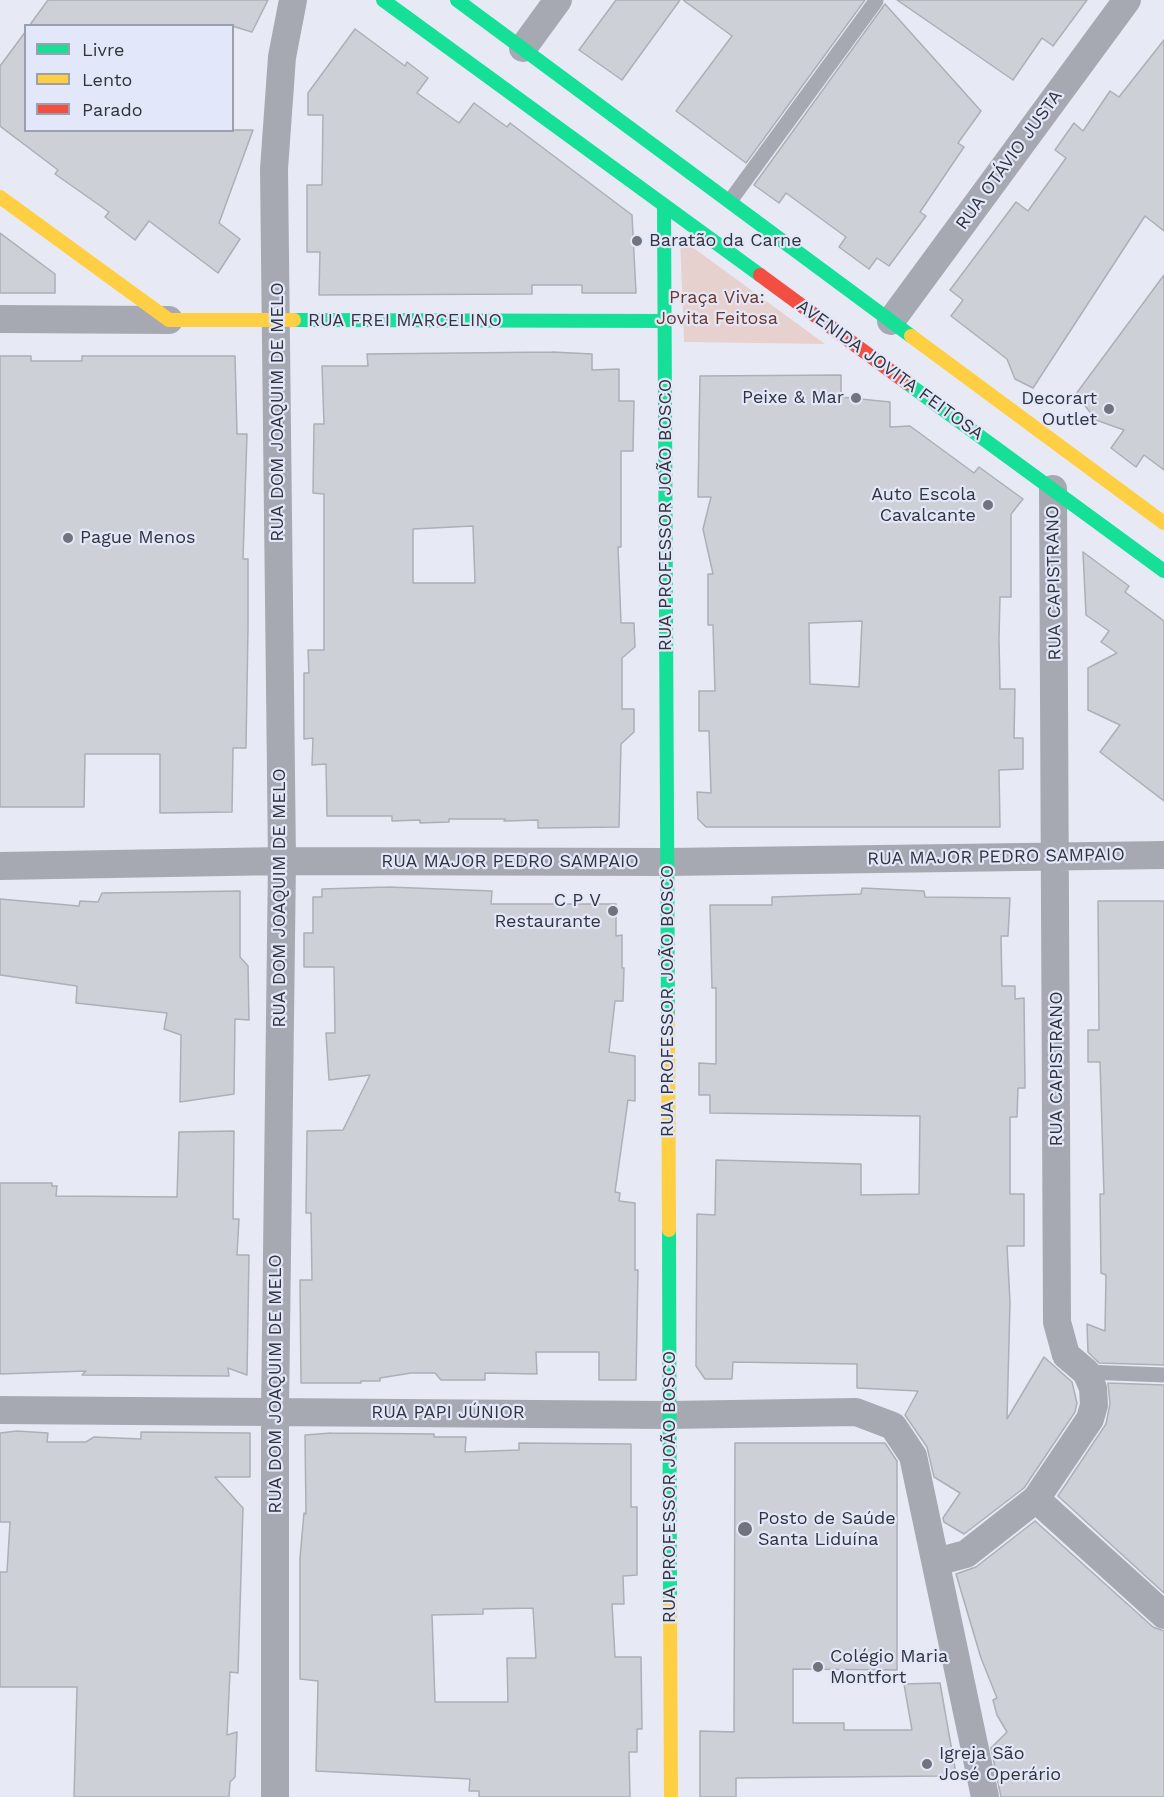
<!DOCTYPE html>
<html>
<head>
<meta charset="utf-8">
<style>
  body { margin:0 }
  #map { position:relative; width:1164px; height:1797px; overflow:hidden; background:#e7eaf4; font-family:"Work Sans",sans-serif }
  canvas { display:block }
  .legend { position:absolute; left:24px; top:24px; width:210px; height:108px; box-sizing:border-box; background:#e2e7f9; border:2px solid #9c9fad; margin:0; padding:8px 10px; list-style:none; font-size:18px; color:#32343b }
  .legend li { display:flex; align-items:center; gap:12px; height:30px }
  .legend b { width:30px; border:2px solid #9c9fad }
</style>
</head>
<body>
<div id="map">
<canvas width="1164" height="1797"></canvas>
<ul class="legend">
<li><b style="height:8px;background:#16e098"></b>Livre</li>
<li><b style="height:8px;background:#ffcf43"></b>Lento</li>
<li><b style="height:8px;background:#f24e42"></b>Parado</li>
</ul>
</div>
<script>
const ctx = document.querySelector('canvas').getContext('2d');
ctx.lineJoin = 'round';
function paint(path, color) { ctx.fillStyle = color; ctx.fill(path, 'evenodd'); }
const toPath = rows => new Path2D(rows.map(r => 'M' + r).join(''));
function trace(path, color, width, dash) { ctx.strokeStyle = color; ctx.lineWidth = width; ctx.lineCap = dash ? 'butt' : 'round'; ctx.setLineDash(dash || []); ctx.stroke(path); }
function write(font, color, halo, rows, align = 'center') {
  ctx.font = font + ' "Work Sans",sans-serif'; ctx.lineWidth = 4.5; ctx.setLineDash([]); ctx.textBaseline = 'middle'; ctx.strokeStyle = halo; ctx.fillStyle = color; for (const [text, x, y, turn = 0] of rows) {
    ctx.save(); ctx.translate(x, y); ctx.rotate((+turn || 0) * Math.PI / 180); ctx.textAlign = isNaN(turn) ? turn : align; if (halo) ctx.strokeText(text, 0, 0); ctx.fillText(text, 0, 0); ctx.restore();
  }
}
const green = toPath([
  [680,238,825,344,684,342]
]);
const building = toPath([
  [48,0,268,0,252,32,232,26,29,26,48,0],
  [616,0,680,0,622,80,579,50,616,0],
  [683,0,865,0,746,163,676,111,732,36,683,0],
  [897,0,1087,0,1053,46,1042,38,1013,80,897,0],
  [885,4,981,111,958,143,964,147,920,212,926,216,889,266,877,258,869,269,839,247,846,237,786,193,779,203,754,185,885,4],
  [355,29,405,66,407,62,428,78,417,93,459,123,474,103,507,127,510,123,632,215,636,293,582,293,582,285,532,285,532,294,319,295,320,252,307,252,307,185,322,185,323,115,308,115,308,93,355,29],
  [26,31,26,130,253,130,219,223,240,239,218,273,149,221,135,240,105,217,109,212,55,174,58,170,0,126,0,66,26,31],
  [1164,40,1164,231,1145,216,1033,388,1015,379,1007,359,951,316,963,300,950,290,1016,202,1028,211,1066,158,1055,150,1074,123,1083,131,1110,91,1119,97,1164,40],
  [0,233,55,274,55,293,0,293,0,233],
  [1164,275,1164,470,1144,455,1136,467,1111,448,1124,430,1096,420,1076,394,1164,275],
  [552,352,592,354,592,370,619,369,619,401,634,401,633,451,621,451,621,547,618,547,621,623,634,623,635,647,622,658,622,709,634,709,634,732,621,744,619,827,538,828,538,820,504,821,505,819,449,819,449,822,420,823,420,820,392,821,392,816,327,816,326,764,312,765,313,738,304,739,304,673,309,673,308,650,324,650,324,494,313,493,314,424,324,424,322,366,368,366,367,354,552,352],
  [473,526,475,583,413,583,413,529,473,526],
  [0,356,31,356,31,361,82,361,82,356,235,356,237,434,247,434,243,559,248,559,248,629,246,748,233,748,232,812,160,813,160,754,85,754,84,807,0,807,0,356],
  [841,375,841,397,890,402,890,427,910,426,974,473,979,467,1023,499,1011,514,1011,597,1000,597,999,638,1000,689,1015,689,1014,738,1023,738,1023,769,999,770,1000,827,706,827,698,819,697,792,711,793,709,731,699,731,699,691,715,691,713,625,708,625,708,574,713,574,703,529,711,497,698,497,700,376,841,375],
  [862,621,859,687,810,684,809,623,862,621],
  [1083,552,1129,586,1125,592,1164,621,1164,801,1100,752,1120,725,1088,710,1088,668,1117,653,1101,642,1109,631,1086,615,1083,552],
  [388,887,492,891,491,904,616,904,616,936,622,935,622,968,624,968,623,1001,615,1001,609,1052,635,1056,635,1101,628,1100,615,1192,620,1193,619,1201,635,1203,635,1270,638,1270,636,1380,599,1380,599,1352,536,1352,537,1374,485,1373,485,1380,441,1380,435,1373,411,1373,380,1378,380,1381,361,1381,361,1383,301,1383,300,1280,312,1280,311,1213,306,1213,307,1131,343,1130,370,1075,329,1080,326,1033,335,1033,334,967,304,967,304,933,313,933,313,897,322,897,322,889,388,887],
  [862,888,924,891,925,897,1010,898,1008,936,1001,936,1002,986,1015,986,1015,999,1024,998,1025,1088,1018,1088,1017,1117,1010,1117,1010,1194,1024,1194,1024,1246,1007,1246,1010,1302,1007,1419,1044,1357,1072,1382,1077,1403,1075,1412,1024,1488,964,1534,944,1522,943,1518,960,1493,934,1477,927,1447,905,1415,918,1391,857,1388,857,1364,733,1362,732,1379,705,1379,696,1366,697,1214,715,1215,716,1160,861,1164,861,1195,919,1194,920,1116,710,1113,710,1095,699,1095,699,1063,716,1064,716,988,712,988,710,905,772,905,772,897,861,894,862,888],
  [240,891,240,957,248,966,249,1020,235,1019,234,1094,180,1102,181,1035,164,1029,167,1013,76,1003,77,986,0,975,0,899,79,906,80,901,98,902,102,893,240,891],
  [1098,901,1164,901,1164,1365,1099,1363,1088,1352,1087,1324,1105,1331,1106,1275,1101,1273,1100,1194,1104,1194,1100,1062,1088,1062,1088,1030,1099,1030,1098,901],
  [234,1131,233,1219,239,1219,237,1255,249,1255,247,1375,228,1368,229,1376,82,1375,86,1371,0,1374,0,1183,52,1183,52,1186,57,1186,56,1196,177,1197,179,1132,234,1131],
  [1108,1383,1164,1385,1164,1593,1058,1496,1106,1424,1110,1404,1108,1383],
  [17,1431,48,1433,47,1442,86,1442,94,1437,141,1439,141,1432,250,1433,250,1477,215,1477,243,1508,238,1673,230,1672,227,1735,237,1732,235,1777,230,1782,229,1797,74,1797,77,1687,0,1687,0,1572,7,1572,10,1522,0,1522,0,1433,17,1431],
  [331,1433,434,1434,434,1437,466,1437,465,1452,519,1450,519,1443,631,1444,631,1507,637,1507,637,1575,623,1576,624,1604,612,1604,615,1657,641,1657,642,1729,637,1729,637,1752,629,1752,630,1797,479,1797,479,1791,469,1791,470,1779,316,1771,318,1681,300,1679,300,1558,304,1513,306,1514,305,1435,331,1433],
  [533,1608,536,1658,507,1658,508,1702,435,1702,432,1615,483,1614,483,1609,533,1608],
  [735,1443,885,1443,897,1461,897,1670,793,1669,793,1723,844,1723,844,1730,912,1730,904,1684,940,1683,956,1774,938,1776,736,1778,736,1797,700,1797,700,1731,734,1732,735,1443],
  [1035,1521,1153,1627,1164,1631,1164,1797,1001,1797,991,1748,1007,1732,997,1715,993,1700,997,1698,981,1658,956,1574,976,1567,1035,1521]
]);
const lane = toPath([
  [730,201,876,1],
  [1086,1372,1164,1375]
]);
const street = toPath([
  [523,48,558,0],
  [0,319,169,320],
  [891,321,1127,0],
  [0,866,282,861,667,862,1164,855],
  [0,1410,669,1415,856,1412,893,1426,913,1456,985,1797],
  [1036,1499,1164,1615],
  [936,1562,966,1554,1036,1499,1090,1419,1094,1405,1093,1388,1086,1372,1066,1355,1057,1322,1053,489],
  [275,1797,275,1411,282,861,274,169,282,57,293,0]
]);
const fast = toPath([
  [383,0,760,275],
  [457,0,911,336],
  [664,205,668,1017],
  [294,320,666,321],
  [907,383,1164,571],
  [669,1230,670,1600]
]);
const slow = toPath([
  [0,197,169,320,294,320],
  [911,336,1164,523],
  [668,1017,669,1230],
  [670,1600,671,1797]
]);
const jam = toPath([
  [760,275,907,383]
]);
const markers = [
  [637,241,6,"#71747c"],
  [856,398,6,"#71747c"],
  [1109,409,6,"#71747c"],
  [988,505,6,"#71747c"],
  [68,538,6,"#71747c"],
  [613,911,6,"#71747c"],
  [745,1529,8,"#71747c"],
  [818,1667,6,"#71747c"],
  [927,1764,6,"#71747c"]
];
const streetNames = [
  ["RUA OTÁVIO JUSTA",1009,160,-54],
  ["RUA FREI MARCELINO",405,321],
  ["AVENIDA JOVITA FEITOSA",890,370,36],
  ["RUA DOM JOAQUIM DE MELO",278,412,-90],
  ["RUA PROFESSOR JOÃO BOSCO",666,515,-90],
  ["RUA CAPISTRANO",1054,583,-91],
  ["RUA MAJOR PEDRO SAMPAIO",996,857,-1],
  ["RUA MAJOR PEDRO SAMPAIO",510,862],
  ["RUA DOM JOAQUIM DE MELO",280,898,-90],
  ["RUA PROFESSOR JOÃO BOSCO",668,1001,-90],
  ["RUA CAPISTRANO",1057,1069,-90],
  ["RUA DOM JOAQUIM DE MELO",276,1384,-90],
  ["RUA PAPI JÚNIOR",448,1413],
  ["RUA PROFESSOR JOÃO BOSCO",670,1487,-90]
];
const poiNames = [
  ["Baratão da Carne",649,241],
  ["Peixe & Mar",844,398,"right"],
  ["Decorart",1097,399,"right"],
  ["Outlet",1097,420,"right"],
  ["Auto Escola",976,495,"right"],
  ["Cavalcante",976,516,"right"],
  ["Pague Menos",80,538],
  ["C P V",601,901,"right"],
  ["Restaurante",601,922,"right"],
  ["Posto de Saúde",758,1519],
  ["Santa Liduína",758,1540],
  ["Colégio Maria",830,1657],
  ["Montfort",830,1678],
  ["Igreja São",939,1754],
  ["José Operário",939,1775]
];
const parkNames = [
  ["Praça Viva:",717,298],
  ["Jovita Feitosa",717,319]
];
paint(green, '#e7d1ce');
paint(building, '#ced0d8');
trace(building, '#adafb6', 1.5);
trace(lane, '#a7a9b2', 15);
trace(street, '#a7a9b2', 28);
trace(fast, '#16e098', 14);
trace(slow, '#ffcf43', 14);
trace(jam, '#f24e42', 14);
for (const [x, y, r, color] of markers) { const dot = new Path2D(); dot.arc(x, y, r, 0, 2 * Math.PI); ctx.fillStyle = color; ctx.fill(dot); trace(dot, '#e2e7f9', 2); }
write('18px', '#32343b', '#e2e7f9', streetNames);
write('18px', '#32343b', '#e2e7f9', poiNames, 'left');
write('18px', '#703523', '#e2e7f9', parkNames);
</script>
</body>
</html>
